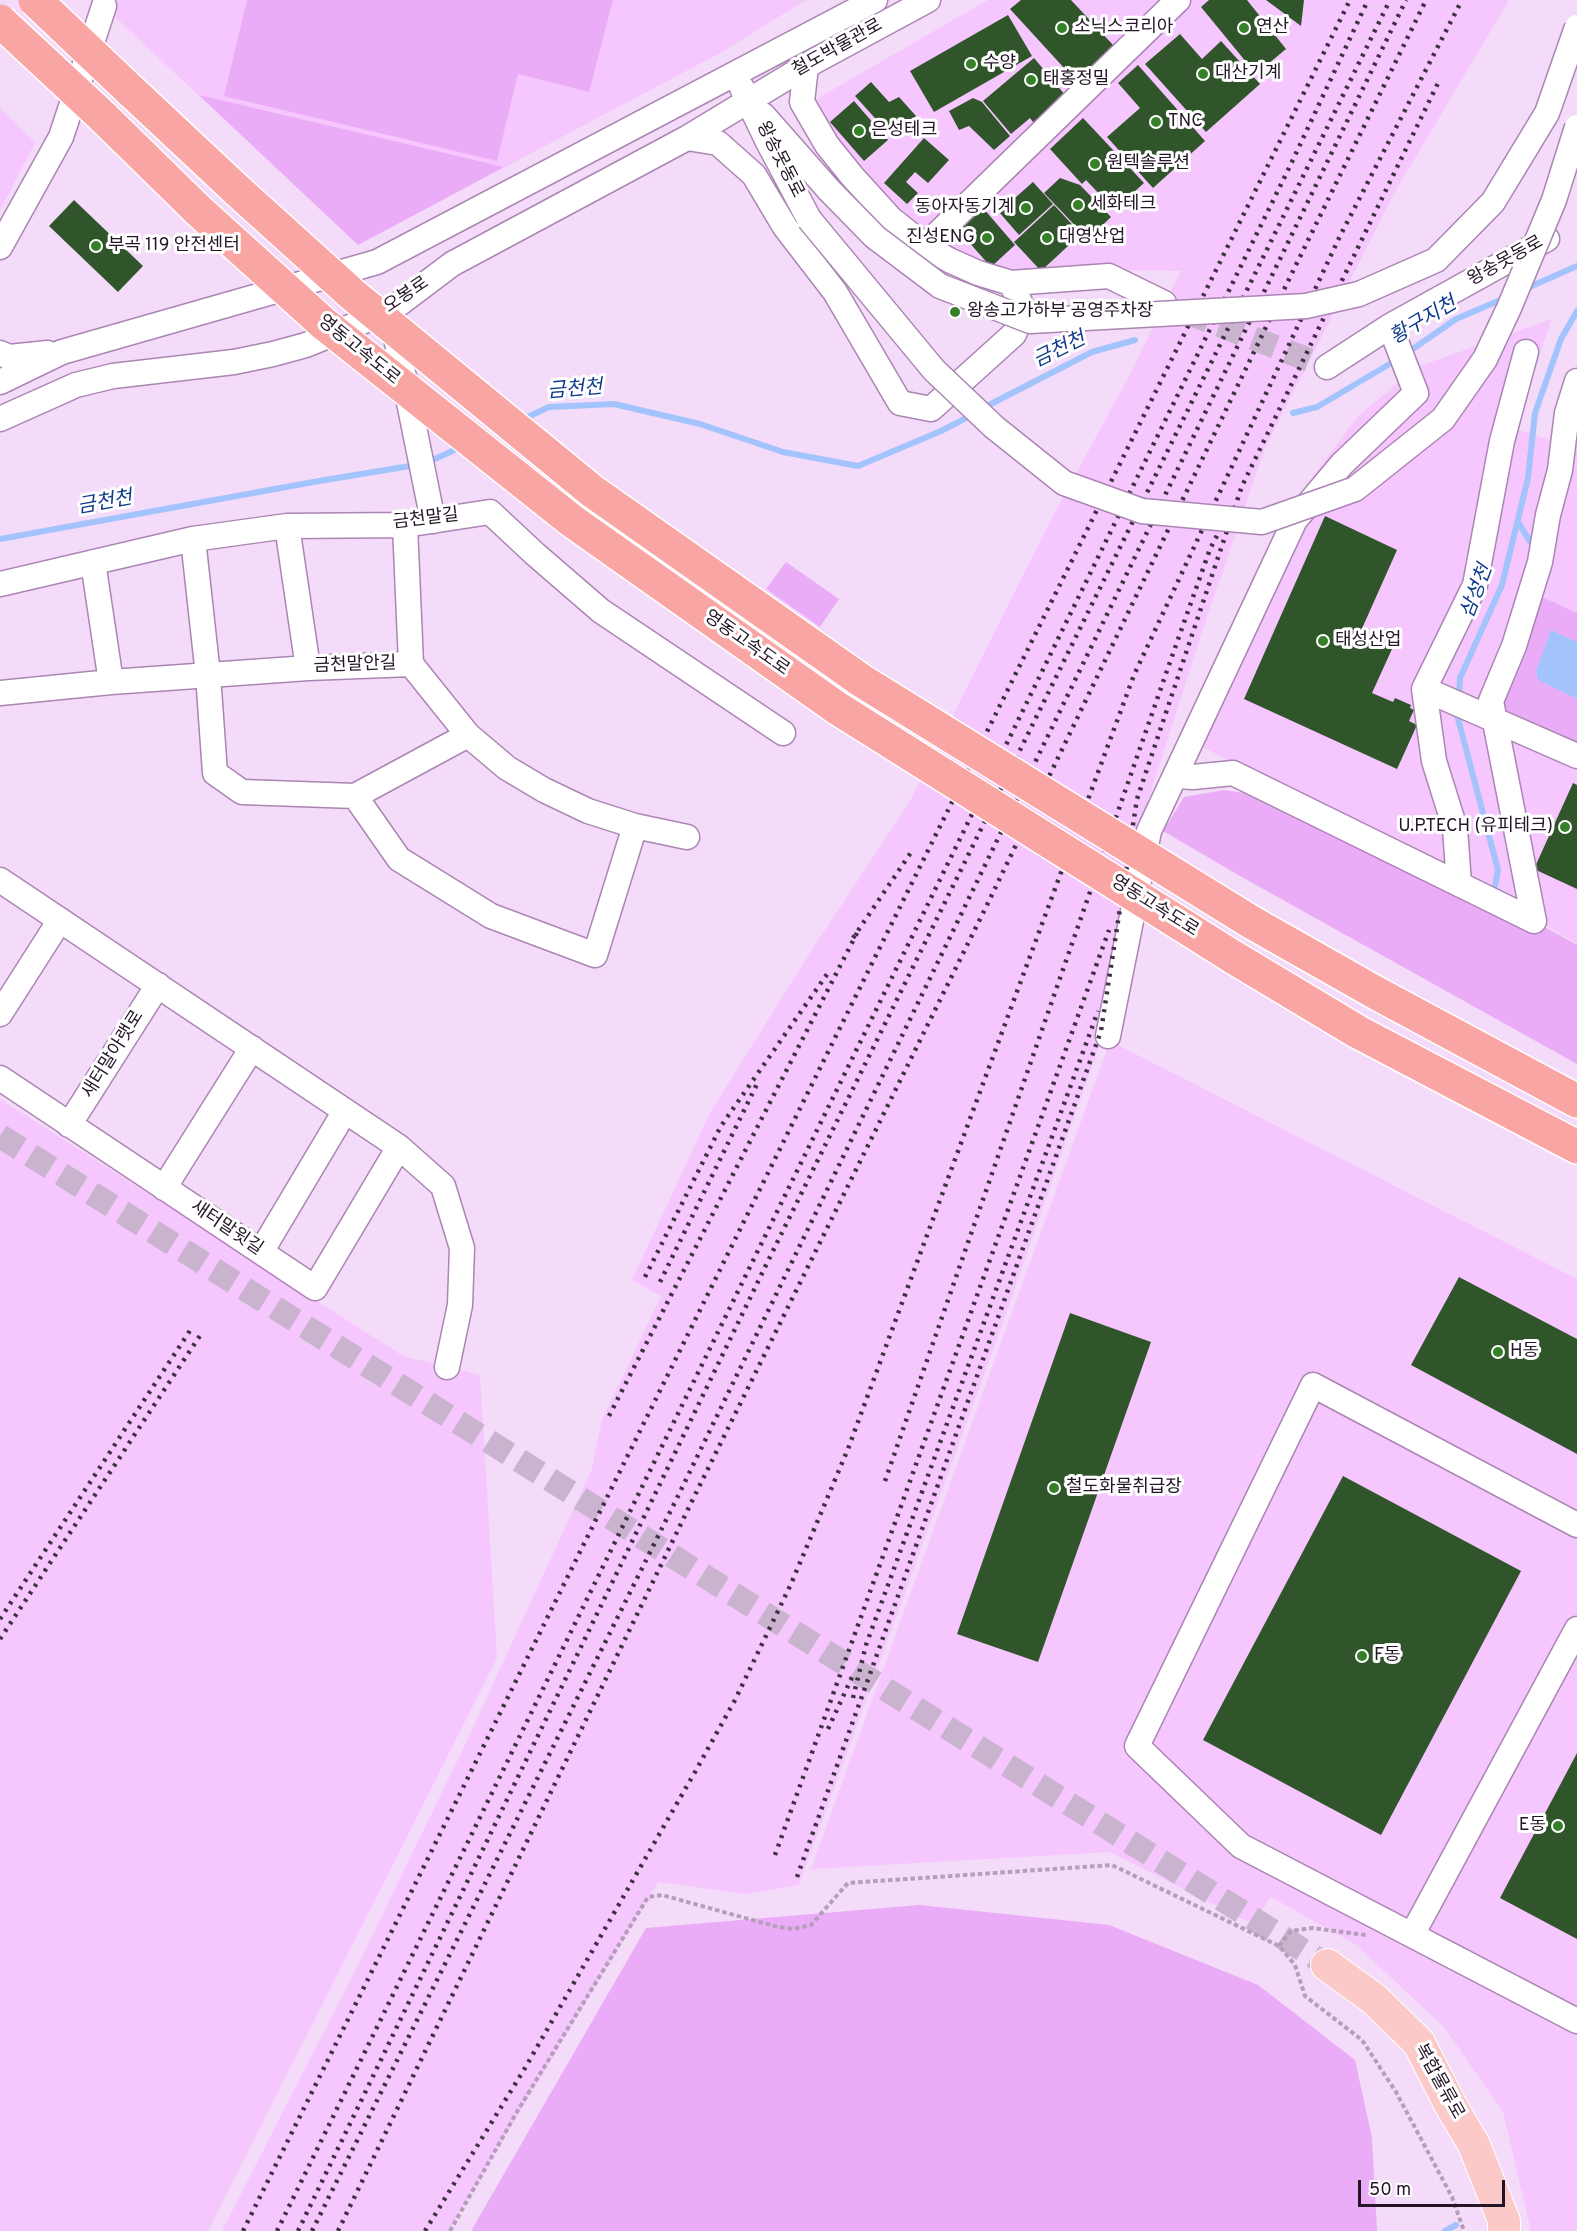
<!DOCTYPE html>
<html>
<head>
<meta charset="utf-8">
<style>
  body { margin:0 }
  #map { position:relative; width:1577px; height:2231px; overflow:hidden; background:#f4dbf9; font-family:Overpass,sans-serif }
  canvas { display:block }
  .scale { position:absolute; left:1358px; top:2180px; width:147px; height:27px; box-sizing:border-box; border:3px solid #241527; border-top:0; padding-left:8px; font-size:18px; line-height:21px; white-space:nowrap; color:#241527; -webkit-text-stroke:4px #fff; paint-order:stroke }
</style>
</head>
<body>
<div id="map">
<canvas width="1577" height="2231"></canvas>
<div class="scale">50 m</div>
</div>
<script>
const ctx = document.querySelector('canvas').getContext('2d');
ctx.lineJoin = 'round';
function paint(path, color) { ctx.fillStyle = color; ctx.fill(path, 'evenodd'); }
const toPath = rows => new Path2D(rows.map(r => 'M' + r).join(''));
function trace(path, color, width, dash) { ctx.strokeStyle = color; ctx.lineWidth = width; ctx.lineCap = dash ? 'butt' : 'round'; ctx.setLineDash(dash || []); ctx.stroke(path); }
function write(font, color, halo, rows, align = 'center') {
  ctx.font = font + ' Overpass,"Noto Sans KR",sans-serif'; ctx.lineWidth = 6; ctx.setLineDash([]); ctx.textBaseline = 'middle'; ctx.strokeStyle = halo; ctx.fillStyle = color; for (const [text, x, y, turn = 0] of rows) {
    ctx.save(); ctx.translate(x, y); ctx.rotate((+turn || 0) * Math.PI / 180); ctx.textAlign = isNaN(turn) ? turn : align; if (halo) ctx.strokeText(text, 0, 0); ctx.fillText(text, 0, 0); ctx.restore();
  }
}
const built = toPath([
  [97,0,806,0,722,52,358,245],
  [988,0,1509,0,1395,192,1265,448,1202,632,1145,810,1104,1032,1003,1322,799,1885,747,1894,658,1882,448,2231,222,2231,356,1969,465,1745,592,1469,602,1420,661,1296,632,1280,711,1111,806,959,910,801,1054,514,1127,380,1181,271,1113,270,1049,272,991,267,925,235,867,181,813,101],
  [0,108,35,143,0,210],
  [1552,319,1514,428,1568,446,1577,428,1577,944,1519,910,1181,736,1295,501,1358,416,1417,367],
  [1110,1041,1577,1279,1577,2231,1531,2231,1503,2112,1444,2027,1355,1944,1271,1897,1253,1924,1110,1852,811,1869],
  [0,1099,403,1356,480,1375,497,1658,208,2231,0,2231]
]);
const green = toPath([
  [247,0,613,0,589,92,518,74,497,161,224,96],
  [199,95,504,167,358,245],
  [786,562,839,599,820,627,766,589],
  [1542,597,1577,613,1577,642,1551,630,1536,672,1538,680,1577,699,1577,742,1499,707],
  [1224,790,1258,795,1529,932,1534,921,1577,945,1577,1064,1240,876,1163,831,1184,797],
  [919,1905,1109,1925,1258,1985,1355,2060,1372,2138,1377,2231,471,2231,646,1928]
]);
const water = toPath([
  [1551,630,1577,642,1577,699,1538,680,1536,671]
]);
const stream = toPath([
  [1525,289,1577,266],
  [1407,353,1456,319,1505,298],
  [983,408,1092,352,1135,340],
  [1293,413,1317,407,1398,359],
  [521,420,549,407,614,404,700,424,783,452,858,466,941,431,972,415],
  [426,463,463,446],
  [1518,522,1531,543],
  [0,539,319,481,416,465],
  [1459,699,1460,678,1502,585,1528,478,1535,413,1561,339,1577,311],
  [1458,709,1457,715,1498,870,1495,886],
  [1445,2231,1456,2225]
]);
const building = toPath([
  [1021,0,1071,0,1114,46,1076,81,1010,9],
  [1209,0,1247,0,1286,49,1256,74,1201,7],
  [1266,0,1304,0,1301,26],
  [1008,15,1032,56,934,112,910,71],
  [1180,34,1202,59,1221,41,1260,84,1206,132,1145,64],
  [1034,58,1071,102,1039,130,1030,118,1011,134,983,101],
  [1138,65,1205,141,1153,188,1107,137,1140,108,1118,83],
  [871,82,889,102,899,97,916,116,892,137,855,96],
  [973,98,982,102,1010,136,994,150,969,126,959,130,949,111],
  [854,101,888,140,864,161,830,122],
  [1083,118,1144,183,1120,205,1104,199,1086,180,1082,184,1050,149],
  [924,138,949,160,928,183,915,172,906,182,918,193,907,204,884,183],
  [1060,178,1080,185,1111,217,1088,239,1044,193],
  [1033,182,1053,204,1019,235,999,212],
  [74,200,143,266,118,292,49,226],
  [1054,205,1081,234,1041,271,1014,242],
  [983,208,1015,245,991,267,958,230],
  [1325,516,1397,550,1360,633,1392,649,1372,693,1393,702,1395,698,1411,705,1410,708,1414,710,1409,721,1417,725,1397,769,1244,699],
  [1573,783,1577,785,1577,889,1534,869],
  [1459,1277,1577,1339,1577,1454,1411,1365],
  [1070,1313,1151,1342,1038,1662,957,1634],
  [1343,1476,1521,1571,1381,1835,1203,1740],
  [1577,1753,1577,1939,1500,1898]
]);
const minorTunnel = toPath([
  [1186,312,1327,367],
  [0,1136,1327,1965]
]);
const path = toPath([
  [1279,1946,1291,1931,1312,1928,1366,1935],
  [450,2231,518,2110,648,1897,662,1895,778,1927,794,1929,811,1925,848,1883,1112,1865,1279,1946,1295,1965,1305,1996,1362,2040,1396,2092,1452,2197,1464,2231]
]);
const minor = toPath([
  [742,88,768,142,809,219],
  [763,115,829,190],
  [687,138,718,143,754,175,785,227,835,292,900,403,931,409,1014,334,1024,311,1011,283,978,273,949,260,925,246,891,219,852,176,827,145,802,102,806,66],
  [925,246,1178,0],
  [0,247,61,137,104,6],
  [1011,283,1109,276,1164,303],
  [393,323,433,521],
  [0,353,9,357,48,353],
  [1327,367,1390,326,1547,239],
  [0,382,62,352,377,262,875,0],
  [0,419,76,385,113,376,234,362,273,354,306,345,391,310,452,264,687,138,806,66,928,0],
  [405,525,411,664],
  [287,526,308,668],
  [193,539,208,675,215,773,242,792,355,796,468,735],
  [93,562,111,682],
  [0,584,193,539,287,526,405,525,490,512,535,554,601,611,783,733],
  [1424,689,1577,756],
  [0,693,111,682,308,668,411,664,468,735,507,768,544,790,588,811,635,826,687,837],
  [1175,776,1193,777,1233,773,1534,921],
  [355,796,399,859,491,916,595,955,635,826],
  [0,880,399,1147,443,1186,462,1248,460,1305,447,1367],
  [1459,884,1455,828,1434,761,1424,689,1475,585,1502,441,1526,352],
  [1534,921,1491,701,1514,646,1540,562,1548,515,1560,470,1567,413,1577,381],
  [0,1014,60,920],
  [1108,1036,1149,831,1295,520,1342,464,1416,393,1390,326],
  [0,1078,315,1288,399,1147],
  [69,1125,158,985],
  [164,1188,252,1048],
  [261,1252,345,1111],
  [1577,1525,1313,1385,1137,1746,1241,1846,1577,2021],
  [1412,1935,1577,1629]
]);
const major = toPath([
  [1327,1965,1374,1999,1419,2043,1450,2104,1474,2145,1504,2221,1504,2231]
]);
const highway = toPath([
  [130,90,239,192],
  [102,116,199,211],
  [1251,922,1378,994,1577,1101],
  [1233,957,1358,1032,1577,1147]
]);
const rail = toPath([
  [853,938,912,851],
  [645,1277,721,1126,830,970],
  [660,1282,757,1084],
  [609,1416,858,931],
  [885,1481,1170,662,1210,549,1222,526],
  [0,1619,191,1329],
  [0,1639,201,1334],
  [853,1698,866,1645,1098,1011],
  [828,1729,853,1675],
  [775,1855,1109,930],
  [797,1877,1101,1031,1137,799,1242,486,1439,81],
  [243,2231,1350,0],
  [277,2231,1290,166,1368,0],
  [298,2231,767,1263,1390,0],
  [312,2231,679,1494,1406,0],
  [338,2231,693,1499,987,905,1293,271,1426,0],
  [425,2231,525,2068,695,1772,735,1700,791,1584,848,1449,1134,675,1340,236,1462,0]
]);
const minorBridge = toPath([
  [829,190,875,237,940,286,1030,321,1306,306,1359,294,1436,260,1493,202,1547,113,1577,27],
  [809,219,934,370,994,427,1064,483,1142,511,1262,522,1355,489,1443,419,1485,359,1509,308,1554,200,1577,127]
]);
const highwayBridge = toPath([
  [35,0,130,90],
  [0,21,102,116],
  [239,192,353,295,592,491,862,681,1251,922],
  [199,211,323,323,572,521,837,708,1233,957]
]);
const markers = [
  [1062,28,6,"#358028"],
  [1244,28,6,"#358028"],
  [971,64,6,"#358028"],
  [1203,74,6,"#358028"],
  [1031,80,6,"#358028"],
  [1156,122,6,"#358028"],
  [859,131,6,"#358028"],
  [1095,164,6,"#358028"],
  [1078,205,6,"#358028"],
  [1026,208,6,"#358028"],
  [987,238,6,"#358028"],
  [1047,238,6,"#358028"],
  [96,246,6,"#358028"],
  [955,312,6,"#358028"],
  [1323,641,6,"#358028"],
  [1565,827,6,"#358028"],
  [1498,1352,6,"#358028"],
  [1054,1488,6,"#358028"],
  [1362,1656,6,"#358028"],
  [1558,1826,6,"#358028"]
];
const poiNames = [
  ["소닉스코리아",1074,28],
  ["연산",1256,28],
  ["수양",983,64],
  ["대산기계",1215,74],
  ["태홍정밀",1043,80],
  ["TNC",1168,122],
  ["은성테크",871,131],
  ["원텍솔루션",1107,164],
  ["세화테크",1090,205],
  ["동아자동기계",1014,208,"right"],
  ["진성ENG",975,238,"right"],
  ["대영산업",1059,238],
  ["부곡 119 안전센터",108,246],
  ["왕송고가하부 공영주차장",967,312],
  ["태성산업",1335,641],
  ["U.P.TECH (유피테크)",1553,827,"right"],
  ["H동",1510,1352],
  ["철도화물취급장",1066,1488],
  ["F동",1374,1656],
  ["E동",1546,1826,"right"]
];
const streetNames = [
  ["철도박물관로",838,49,-29],
  ["왕송못동로",779,160,63],
  ["왕송못동로",1506,262,-29],
  ["오봉로",407,296,-34],
  ["영동고속도로",358,351,39],
  ["금천말길",426,520,-7],
  ["영동고속도로",746,644,35],
  ["금천말안길",355,666,-2],
  ["영동고속도로",1154,907,32],
  ["새터말아랫로",114,1055,-58],
  ["새터말윗길",226,1229,34],
  ["복합물류로",1438,2082,61]
];
const waterNames = [
  ["황구지천",1424,322,-31],
  ["금천천",1060,351,-26],
  ["금천천",575,391,-5],
  ["금천천",105,504,-10],
  ["삼성천",1478,592,-69]
];
paint(built, '#f5c7fe');
paint(green, '#eaacf6');
paint(water, '#a2c3fb');
trace(stream, '#a2c3fb', 6);
paint(building, '#31552a');
trace(minorTunnel, '#cab3cf', 24, [24, 12]);
trace(minor, '#ab85b3', 27);
trace(major, '#fff', 34);
trace(highway, '#fff', 36);
trace(path, '#b49eb9', 4, [4.5, 3]);
trace(minor, '#fff', 24);
trace(major, '#fbc9c8', 32);
trace(highway, '#f9a5a3', 33);
trace(rail, '#403044', 4.5, [3, 6]);
trace(minorBridge, '#ab85b3', 27, []);
trace(highwayBridge, '#fff', 36, []);
trace(minorBridge, '#fff', 24);
trace(highwayBridge, '#f9a5a3', 33);
for (const [x, y, r, color] of markers) { const dot = new Path2D(); dot.arc(x, y, r, 0, 2 * Math.PI); ctx.fillStyle = color; ctx.fill(dot); trace(dot, '#fff', 2); }
write('18px', '#241527', '#fff', poiNames, 'left');
write('18px', '#241527', '#fff', streetNames);
write('italic 20px', '#0f3c8b', '#fff', waterNames);
</script>
</body>
</html>
